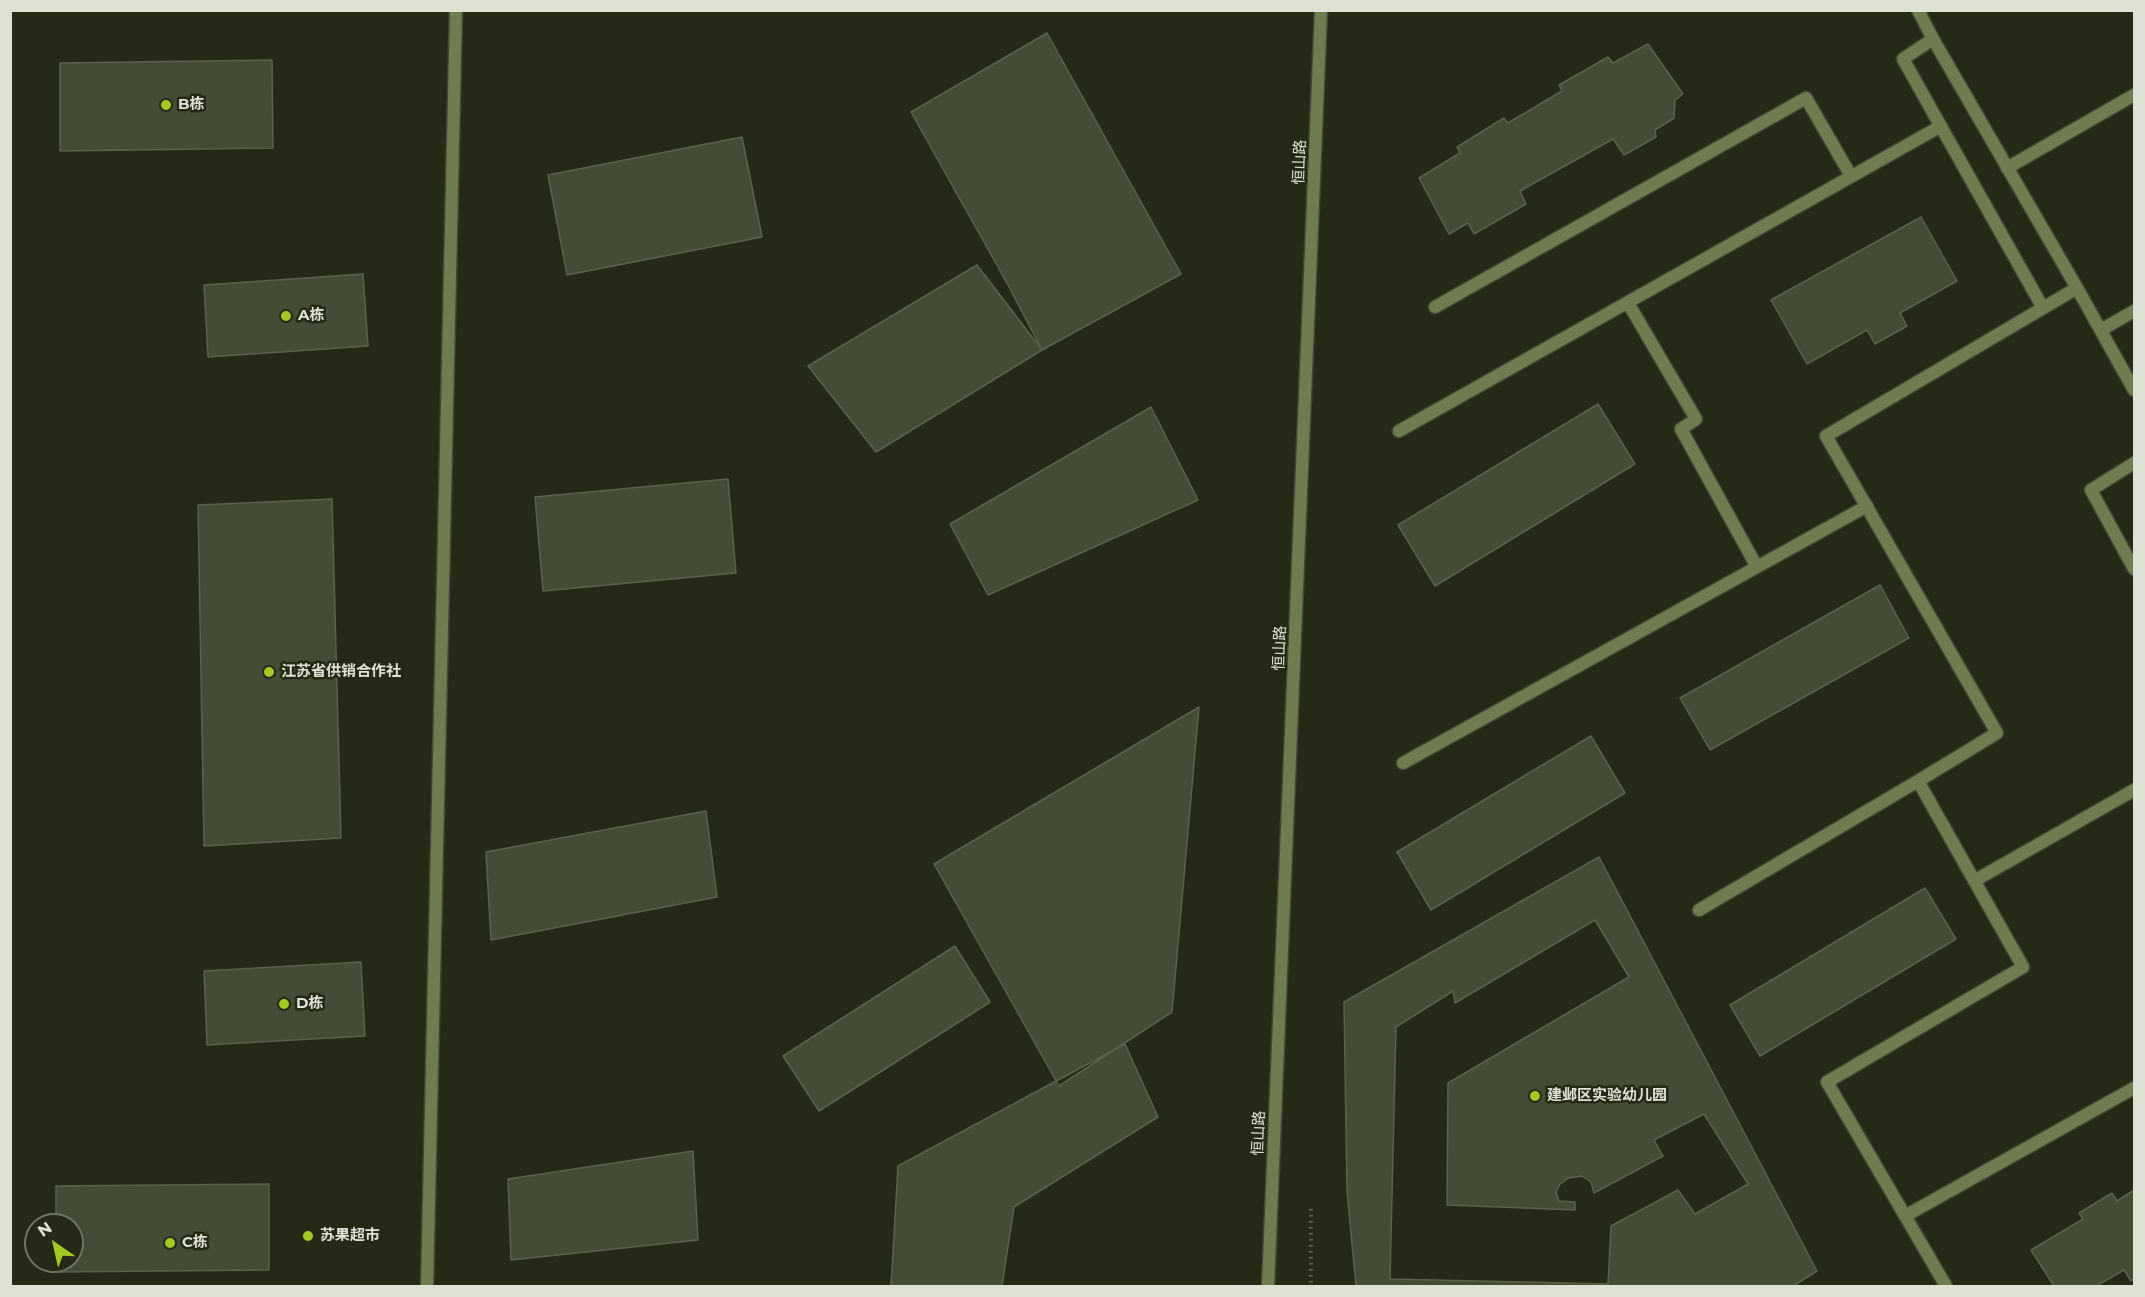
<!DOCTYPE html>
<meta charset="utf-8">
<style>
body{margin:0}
#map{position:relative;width:2145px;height:1297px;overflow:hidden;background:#242a15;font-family:Montserrat,sans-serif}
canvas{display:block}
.frame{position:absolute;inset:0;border:12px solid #dde2d4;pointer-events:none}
.north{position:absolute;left:24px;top:1213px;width:60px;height:60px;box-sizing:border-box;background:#242a15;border:2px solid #6e7461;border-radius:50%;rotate:326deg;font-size:16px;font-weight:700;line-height:24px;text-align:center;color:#dde2d4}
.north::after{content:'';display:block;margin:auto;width:21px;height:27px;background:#a4c824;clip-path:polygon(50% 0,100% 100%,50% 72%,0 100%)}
</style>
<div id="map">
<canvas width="2145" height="1297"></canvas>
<div class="frame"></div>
<div class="north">N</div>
</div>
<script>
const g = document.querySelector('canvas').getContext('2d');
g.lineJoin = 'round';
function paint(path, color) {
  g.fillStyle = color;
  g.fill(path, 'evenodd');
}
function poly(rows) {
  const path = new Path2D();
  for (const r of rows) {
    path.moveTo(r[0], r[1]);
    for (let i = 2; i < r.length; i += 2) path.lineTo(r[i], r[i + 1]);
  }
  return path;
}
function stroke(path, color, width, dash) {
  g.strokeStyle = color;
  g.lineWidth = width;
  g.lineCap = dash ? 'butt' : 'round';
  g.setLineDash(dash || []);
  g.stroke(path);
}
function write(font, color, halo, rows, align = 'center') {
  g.font = font + ' Montserrat,"Noto Sans SC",sans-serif';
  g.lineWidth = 5;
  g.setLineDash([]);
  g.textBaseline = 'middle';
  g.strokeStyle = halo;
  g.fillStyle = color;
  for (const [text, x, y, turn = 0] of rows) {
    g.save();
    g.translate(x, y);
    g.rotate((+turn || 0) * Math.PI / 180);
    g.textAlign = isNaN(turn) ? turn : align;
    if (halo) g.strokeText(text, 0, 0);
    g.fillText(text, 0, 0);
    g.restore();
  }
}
const building = poly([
 [1047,33,1181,274,1042,350,1008,285,911,112,1047,33],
 [1648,44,1683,94,1675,100,1674,118,1655,130,1656,137,1624,155,1613,139,1520,191,1526,204,1474,234,1468,223,1449,234,1419,178,1460,153,1457,147,1504,118,1508,123,1562,91,1559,85,1608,57,1613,63,1648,44],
 [272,60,273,148,60,151,60,63,272,60],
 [742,137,762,237,567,275,548,175,742,137],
 [1921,217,1957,281,1900,313,1907,326,1875,344,1867,330,1807,364,1771,300,1921,217],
 [977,265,1042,350,876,452,808,366,977,265],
 [363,274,368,346,208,357,204,285,363,274],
 [1598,404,1635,464,1435,586,1398,525,1598,404],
 [1151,407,1198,500,988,595,950,524,1151,407],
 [728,479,736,573,543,591,535,497,728,479],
 [332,499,341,838,204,846,198,505,332,499],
 [1880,585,1909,638,1710,750,1680,698,1880,585],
 [1199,707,1172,1012,1059,1086,934,864,1199,707],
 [1591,736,1625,793,1431,910,1397,852,1591,736],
 [706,811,717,897,491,940,486,852,706,811],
 [1599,857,1817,1271,1793,1286,1356,1286,1347,1191,1344,1002,1599,857],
 [1925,888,1956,939,1760,1056,1730,1005,1925,888],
 [1595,920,1629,977,1448,1083,1447,1205,1575,1210,1575,1202,1559,1201,1556,1192,1560,1184,1569,1178,1582,1176,1591,1182,1594,1193,1663,1156,1654,1140,1704,1114,1748,1184,1695,1214,1678,1190,1611,1226,1608,1284,1390,1279,1396,1027,1453,991,1455,1003,1595,920],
 [955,946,990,1002,819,1111,783,1056,955,946],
 [361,962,365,1036,207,1045,204,971,361,962],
 [1125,1044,1158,1117,1014,1207,1002,1286,891,1286,898,1166,1125,1044],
 [693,1151,698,1240,511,1260,508,1179,693,1151],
 [269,1184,269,1270,57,1272,56,1261,72,1261,72,1225,56,1225,56,1186,269,1184],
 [2134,1190,2134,1279,2131,1281,2124,1270,2096,1286,2054,1286,2031,1250,2083,1219,2079,1213,2112,1193,2117,1201,2134,1190]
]);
paint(building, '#454c35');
stroke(building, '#5b624b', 1.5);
const service = poly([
 [1918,10,1933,39],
 [2007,168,2134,95],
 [1628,303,1696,419,1681,429,1757,567],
 [1435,307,1806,98,1851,176],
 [2043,308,1903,59,1933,39,2077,288],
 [2101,330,2134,311],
 [1399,431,1941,126],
 [2134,463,2091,490,2134,569],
 [1403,763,1867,506],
 [1974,881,2134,790],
 [1699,910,1918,781],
 [1905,1216,2134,1088],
 [1946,1286,1827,1082,2023,967,1918,781,1997,733,1826,436,2077,288,2134,390]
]);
const minor = poly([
 [427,1286,456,10]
]);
const tertiary = poly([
 [1268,1286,1321,10]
]);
stroke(service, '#424734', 15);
stroke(minor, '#424734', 15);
stroke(tertiary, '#424734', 15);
stroke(poly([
 [1311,1209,1311,1286]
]), '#616754', 4, [1.5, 4.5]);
stroke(service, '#6f7c4f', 12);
stroke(minor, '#6f7c4f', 12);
stroke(tertiary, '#6f7c4f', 12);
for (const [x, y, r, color] of [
 [166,105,6,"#a4c824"],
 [286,316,6,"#a4c824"],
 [269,672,6,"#a4c824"],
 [284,1004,6,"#a4c824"],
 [1535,1096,6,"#a4c824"],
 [308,1236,6,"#a4c824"],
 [170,1243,6,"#a4c824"]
]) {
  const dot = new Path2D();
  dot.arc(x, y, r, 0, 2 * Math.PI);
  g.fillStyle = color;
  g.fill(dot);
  stroke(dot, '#242a15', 2);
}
write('bold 15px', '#dde2d4', '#242a15', [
 ["B栋",178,105],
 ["A栋",298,316],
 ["江苏省供销合作社",281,672],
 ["D栋",296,1004],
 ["建邺区实验幼儿园",1547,1096],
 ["苏果超市",320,1236],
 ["C栋",182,1243]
], 'left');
write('15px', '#dde2d4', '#242a15', [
 ["恒山路",1300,162,-88],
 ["恒山路",1280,648,-88],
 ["恒山路",1259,1133,-88]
]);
</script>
